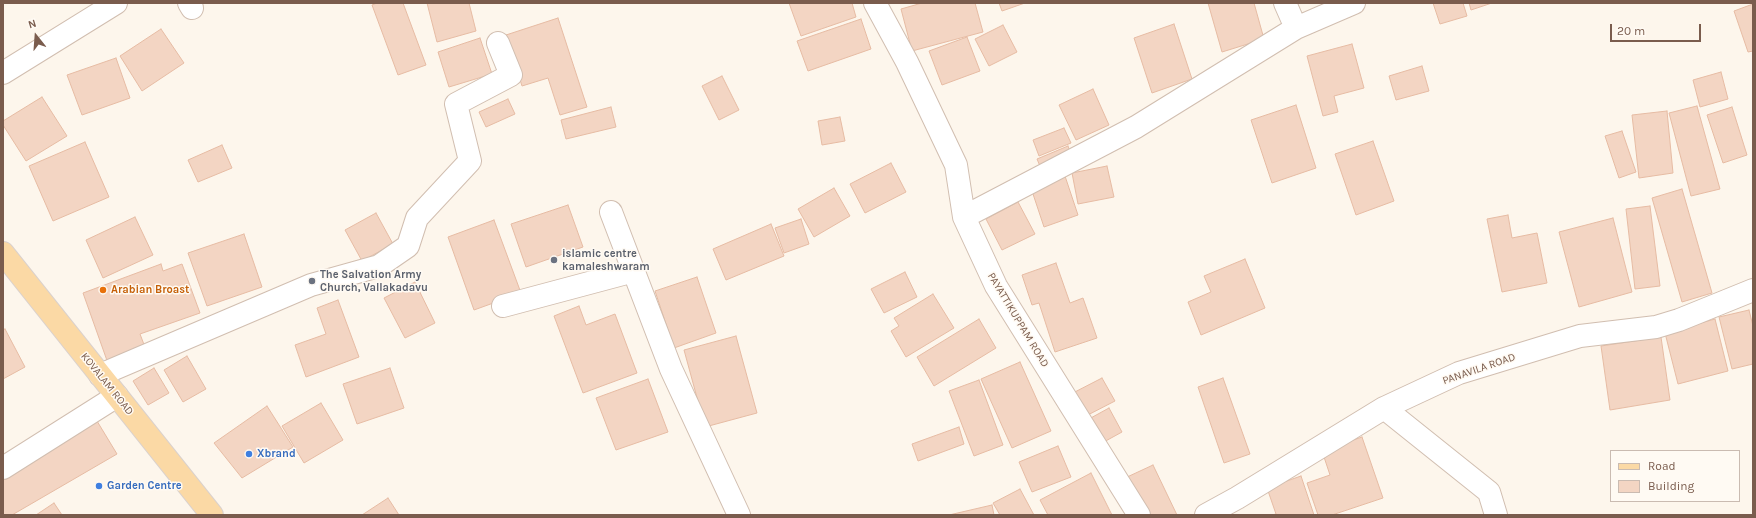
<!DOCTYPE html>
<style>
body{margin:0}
#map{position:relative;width:1756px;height:518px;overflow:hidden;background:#fdf6ec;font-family:Karla,sans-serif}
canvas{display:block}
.frame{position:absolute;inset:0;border:4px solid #7a5c4d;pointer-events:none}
.legend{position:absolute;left:1610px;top:450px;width:130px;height:52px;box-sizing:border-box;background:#fffaf3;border:1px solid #cabbb1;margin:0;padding:5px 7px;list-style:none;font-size:12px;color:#7a5c4d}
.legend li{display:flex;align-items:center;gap:8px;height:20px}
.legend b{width:20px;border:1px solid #cabbb1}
.north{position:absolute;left:16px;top:16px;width:40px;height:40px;-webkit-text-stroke:3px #fffaf3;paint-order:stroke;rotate:343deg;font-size:11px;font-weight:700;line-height:16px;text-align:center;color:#7a5c4d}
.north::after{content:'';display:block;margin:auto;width:14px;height:18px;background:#7a5c4d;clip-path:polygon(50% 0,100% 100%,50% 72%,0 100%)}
.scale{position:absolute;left:1610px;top:24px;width:91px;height:18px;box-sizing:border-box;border:2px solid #7a5c4d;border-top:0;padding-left:5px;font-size:12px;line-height:14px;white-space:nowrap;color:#7a5c4d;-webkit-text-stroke:3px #fffaf3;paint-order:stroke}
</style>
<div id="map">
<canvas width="1756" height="518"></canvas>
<div class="frame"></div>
<ul class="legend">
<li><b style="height:5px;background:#fbd9a5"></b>Road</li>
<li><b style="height:11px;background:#f3d5c3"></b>Building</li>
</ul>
<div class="north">N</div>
<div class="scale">20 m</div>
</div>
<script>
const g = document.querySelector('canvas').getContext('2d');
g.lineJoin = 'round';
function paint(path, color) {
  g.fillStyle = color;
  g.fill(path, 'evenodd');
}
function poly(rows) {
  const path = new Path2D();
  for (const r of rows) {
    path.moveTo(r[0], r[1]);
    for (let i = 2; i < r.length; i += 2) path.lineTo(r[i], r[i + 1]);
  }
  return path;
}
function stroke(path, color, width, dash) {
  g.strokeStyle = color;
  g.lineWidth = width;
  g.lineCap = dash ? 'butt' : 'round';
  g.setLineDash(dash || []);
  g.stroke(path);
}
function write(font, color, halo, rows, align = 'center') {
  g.font = font + ' Karla,sans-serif';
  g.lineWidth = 3;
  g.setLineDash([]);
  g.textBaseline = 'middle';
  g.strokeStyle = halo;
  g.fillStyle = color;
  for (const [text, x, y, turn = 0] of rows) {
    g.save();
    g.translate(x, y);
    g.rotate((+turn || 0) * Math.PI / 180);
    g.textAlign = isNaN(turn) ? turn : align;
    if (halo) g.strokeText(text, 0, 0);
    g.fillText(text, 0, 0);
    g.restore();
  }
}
const building = poly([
 [377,3,403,3,426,65,398,75,372,5,377,3],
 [427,3,469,3,476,31,437,42,427,3],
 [789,3,852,3,856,17,801,36,789,3],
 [922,3,975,3,983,32,912,51,901,9,922,3],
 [999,3,1025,3,1002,11,999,3],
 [1208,3,1254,3,1264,39,1222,52,1208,3],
 [1433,3,1463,3,1467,16,1440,24,1433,3],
 [1469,3,1492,3,1471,10,1469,3],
 [1753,4,1753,51,1748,52,1734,11,1753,4],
 [558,18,587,107,560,115,548,78,522,86,506,35,558,18],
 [861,19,871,49,808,71,797,41,861,19],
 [1174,24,1192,79,1152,93,1134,38,1174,24],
 [1003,25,1017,52,989,66,975,39,1003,25],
 [161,29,184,63,142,91,120,56,161,29],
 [967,37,980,71,942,85,929,51,967,37],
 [480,38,492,74,449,87,438,52,480,38],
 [1352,44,1364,88,1334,96,1338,112,1323,116,1307,56,1352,44],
 [116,58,130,98,82,115,67,75,116,58],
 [1422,66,1429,91,1396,100,1389,76,1422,66],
 [1721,72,1728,99,1700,107,1693,80,1721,72],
 [722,76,739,110,719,120,702,86,722,76],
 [1093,89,1109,125,1076,140,1059,105,1093,89],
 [42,97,67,136,26,161,3,125,3,121,42,97],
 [508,99,515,114,486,127,479,112,508,99],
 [1296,105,1316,168,1272,183,1251,120,1296,105],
 [1697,106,1720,189,1691,196,1669,113,1697,106],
 [611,107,616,127,566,139,561,120,611,107],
 [1732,107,1747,155,1723,163,1707,115,1732,107],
 [1667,111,1673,173,1639,178,1632,115,1667,111],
 [840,117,845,141,822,145,818,121,840,117],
 [1064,128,1071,143,1039,156,1033,140,1064,128],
 [1622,131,1636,172,1619,178,1605,136,1622,131],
 [1373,141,1394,201,1356,215,1335,154,1373,141],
 [85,142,109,197,53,221,29,166,85,142],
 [222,145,232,168,198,182,188,160,222,145],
 [1068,146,1073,159,1042,171,1037,159,1068,146],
 [891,163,906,192,865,213,850,184,891,163],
 [1107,166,1114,197,1078,204,1072,173,1107,166],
 [1065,176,1078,215,1044,227,1031,188,1065,176],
 [834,188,850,216,814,237,798,209,834,188],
 [1682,189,1712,293,1682,302,1652,198,1682,189],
 [1018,202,1035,234,1002,250,986,219,1018,202],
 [568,205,583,247,526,267,511,224,568,205],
 [1650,206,1660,286,1635,289,1626,209,1650,206],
 [376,213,393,244,362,261,345,230,376,213],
 [1508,215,1512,238,1537,233,1547,283,1502,292,1487,219,1508,215],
 [135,217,153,255,103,278,86,240,135,217],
 [1613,218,1632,292,1579,307,1559,232,1613,218],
 [801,219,809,244,784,253,775,228,801,219],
 [494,220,521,293,474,310,448,237,494,220],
 [771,224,784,256,726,280,713,249,771,224],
 [244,234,262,287,207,306,188,253,244,234],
 [1245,259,1265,308,1201,335,1188,302,1211,292,1204,276,1245,259],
 [1056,263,1070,303,1083,298,1097,338,1055,352,1039,303,1032,305,1022,275,1056,263],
 [161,264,163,271,182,264,200,313,140,334,148,355,110,369,83,293,161,264],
 [905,272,917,297,884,313,871,289,905,272],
 [697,277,716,333,674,348,655,291,697,277],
 [415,282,435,323,405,338,384,298,415,282],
 [933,294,954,328,906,357,891,331,899,326,894,318,933,294],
 [338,300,359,357,306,377,295,345,326,334,317,308,338,300],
 [579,306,586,325,615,314,637,373,583,393,554,316,579,306],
 [1749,310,1753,326,1753,364,1732,369,1719,317,1749,310],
 [979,319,996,348,934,386,917,357,979,319],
 [1715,319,1728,371,1678,384,1665,333,1715,319],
 [5,329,25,367,3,379,3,330,5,329],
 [736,336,757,413,705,427,684,350,736,336],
 [1661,337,1670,400,1610,410,1601,346,1661,337],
 [187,356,206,389,183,402,164,370,187,356],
 [1020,362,1051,431,1012,448,981,379,1020,362],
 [154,368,169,393,148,405,133,381,154,368],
 [390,368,404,408,357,424,343,384,390,368],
 [1102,378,1115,401,1082,418,1069,395,1102,378],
 [1223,378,1250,454,1224,463,1198,387,1223,378],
 [648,379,668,432,616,450,596,398,648,379],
 [979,380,1003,445,974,456,949,391,979,380],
 [321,403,343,440,304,463,282,426,321,403],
 [267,406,293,447,242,478,214,443,267,406],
 [1109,408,1122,432,1102,443,1089,419,1109,408],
 [97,421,117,454,12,515,3,515,3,475,97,421],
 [959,427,964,444,918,461,912,444,959,427],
 [1362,437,1383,498,1332,515,1318,515,1307,483,1330,475,1322,451,1362,437],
 [1058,446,1071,477,1032,492,1019,462,1058,446],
 [1153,465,1177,515,1143,515,1125,478,1153,465],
 [1091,473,1112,515,1048,515,1040,500,1091,473],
 [1301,476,1314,515,1272,515,1276,514,1267,488,1301,476],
 [1020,489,1034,515,1000,515,993,503,1020,489],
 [388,498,399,515,362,515,388,498],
 [54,503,62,515,36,515,54,503],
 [992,505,994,515,949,515,992,505]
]);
paint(building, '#f3d5c3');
stroke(building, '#e6bba3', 1);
const street = poly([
 [189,3,192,8],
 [875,3,907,62,956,165,964,217,996,286,1139,515],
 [1285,3,1296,28],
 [3,73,116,3],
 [611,212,671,369,739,515],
 [964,217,1136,127,1296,28,1354,3],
 [503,306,634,271],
 [100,375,311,285,379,266,408,246,417,218,470,161,456,104,511,75,498,43],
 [1384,408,1489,492,1496,515],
 [3,468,117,396],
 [1206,515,1237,498,1384,408,1459,373,1580,336,1656,327,1679,320,1753,290]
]);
const primary = poly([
 [3,253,212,515]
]);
stroke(street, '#d1beb0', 24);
stroke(primary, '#dad1cd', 24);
stroke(street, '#fff', 22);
stroke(primary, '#fbd9a5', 22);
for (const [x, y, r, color] of [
 [554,260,4,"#6b7280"],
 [312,281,4,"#6b7280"],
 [103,290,4,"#e8710a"],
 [249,454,4,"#3f7fe0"],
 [99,486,4,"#3f7fe0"]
]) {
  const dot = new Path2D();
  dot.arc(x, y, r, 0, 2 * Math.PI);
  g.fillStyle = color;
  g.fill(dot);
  stroke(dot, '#fffaf3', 1.5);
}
write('bold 11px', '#5b616d', '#fffaf3', [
 ["islamic centre",562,254],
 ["kamaleshwaram",562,267],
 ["The Salvation Army",320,275],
 ["Church, Vallakadavu",320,288]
], 'left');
write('bold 11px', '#c56008', '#fffaf3', [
 ["Arabian Broast",111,290]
], 'left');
write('11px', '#7a5c4d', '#fffaf3', [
 ["PAYATTIKUPPAM ROAD",1018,320,59],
 ["PANAVILA ROAD",1479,369,-19],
 ["KOVALAM ROAD",107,384,51]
]);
write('bold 11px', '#366cbe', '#fffaf3', [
 ["Xbrand",257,454],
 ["Garden Centre",107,486]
], 'left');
</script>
